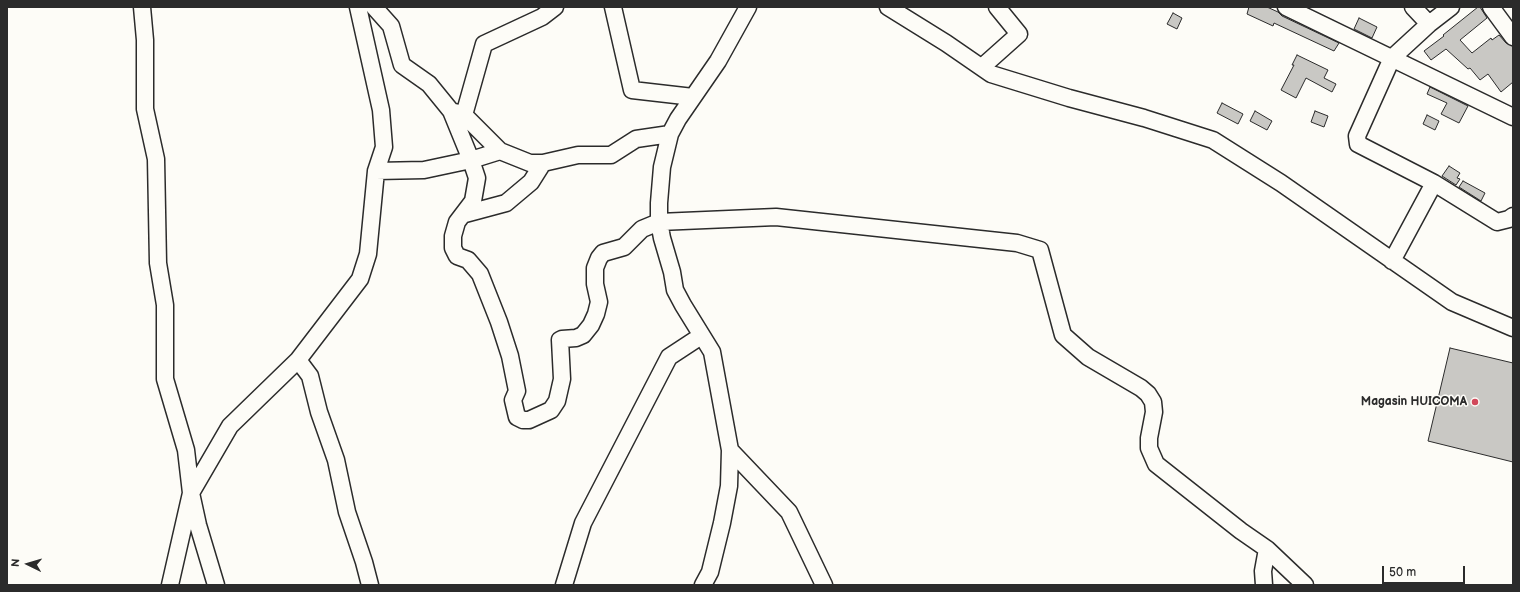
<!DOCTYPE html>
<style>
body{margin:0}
#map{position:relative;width:1520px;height:592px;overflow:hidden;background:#fdfcf7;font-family:"Balsamiq Sans",sans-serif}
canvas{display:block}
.frame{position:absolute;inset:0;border:8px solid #2b2b2b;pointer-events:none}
.north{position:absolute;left:8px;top:544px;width:40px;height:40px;-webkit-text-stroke:3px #fdfcf7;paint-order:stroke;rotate:275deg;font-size:11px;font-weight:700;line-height:16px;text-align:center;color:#2b2b2b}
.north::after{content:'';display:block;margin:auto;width:14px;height:18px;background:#2b2b2b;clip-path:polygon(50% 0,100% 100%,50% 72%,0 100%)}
.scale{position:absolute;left:1382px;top:566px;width:83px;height:18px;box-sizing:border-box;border:2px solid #2b2b2b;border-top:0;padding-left:5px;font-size:12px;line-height:14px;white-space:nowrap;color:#2b2b2b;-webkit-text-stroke:3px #fdfcf7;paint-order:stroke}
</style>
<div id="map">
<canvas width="1520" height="592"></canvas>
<div class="frame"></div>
<div class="north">N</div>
<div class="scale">50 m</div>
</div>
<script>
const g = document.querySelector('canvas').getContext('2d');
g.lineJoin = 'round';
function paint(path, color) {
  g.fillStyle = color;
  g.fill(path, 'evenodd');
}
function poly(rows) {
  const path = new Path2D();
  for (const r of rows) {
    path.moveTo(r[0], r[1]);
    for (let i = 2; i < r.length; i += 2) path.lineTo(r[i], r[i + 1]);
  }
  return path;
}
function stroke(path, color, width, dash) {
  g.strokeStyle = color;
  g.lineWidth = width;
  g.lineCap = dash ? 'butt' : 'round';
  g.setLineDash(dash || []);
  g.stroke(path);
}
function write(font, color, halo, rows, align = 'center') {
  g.font = font + ' "Balsamiq Sans",sans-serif';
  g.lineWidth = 3;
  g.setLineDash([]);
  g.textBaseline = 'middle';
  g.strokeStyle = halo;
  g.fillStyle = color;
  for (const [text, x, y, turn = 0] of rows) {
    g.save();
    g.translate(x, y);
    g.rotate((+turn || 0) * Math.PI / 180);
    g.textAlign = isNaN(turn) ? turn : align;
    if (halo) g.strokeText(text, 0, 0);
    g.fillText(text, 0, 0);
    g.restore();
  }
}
const building = poly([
 [1249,7,1267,7,1278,12,1282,16,1339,43,1334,51,1274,23,1273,26,1247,14,1249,7],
 [1478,7,1480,7,1487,18,1460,40,1472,53,1491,38,1492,40,1499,35,1506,43,1513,46,1513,82,1501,92,1488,74,1480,80,1470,68,1468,69,1446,49,1431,60,1424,51,1444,36,1443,35,1478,7],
 [1173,13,1182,18,1177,29,1167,24,1173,13],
 [1359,18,1377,27,1372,38,1354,29,1359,18],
 [1297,55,1328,70,1324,78,1336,84,1332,92,1306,78,1296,98,1281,90,1294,65,1292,65,1297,55],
 [1430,87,1468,106,1459,123,1441,114,1447,103,1427,94,1430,87],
 [1222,103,1243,114,1238,124,1217,113,1222,103],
 [1255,111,1272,121,1267,130,1250,121,1255,111],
 [1315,111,1328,116,1324,127,1311,122,1315,111],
 [1427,115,1439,121,1435,130,1423,124,1427,115],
 [1449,166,1460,173,1457,178,1460,179,1456,185,1442,176,1449,166],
 [1463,181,1485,193,1481,201,1459,187,1463,181],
 [1450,348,1513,363,1513,462,1428,441,1450,348]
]);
paint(building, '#c9c8c4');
stroke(building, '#2b2b2b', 1);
const minor = poly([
 [142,7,145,40,145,109,156,159,158,263,165,305,165,379,186,450,191,493,198,525,216,585],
 [374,7,391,26,402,65,429,84,451,111,471,160,477,178,473,201,457,222,453,236,453,248,457,256,468,260,480,274,499,322,510,356,517,391,513,400,517,417,523,420,529,420,551,410,557,401,562,379,560,340,562,339,576,338,583,335,591,325,596,314,599,302,595,284,595,268,599,258,603,253,624,247,642,229,659,222,776,217,1017,243,1040,250,1063,335,1088,357,1141,388,1148,394,1153,402,1154,412,1149,438,1149,448,1156,464,1241,531,1267,549,1305,585],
 [613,7,632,90,693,97],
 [888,7,946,43,991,74,1069,98,1144,118,1213,140,1281,183,1452,302,1513,328],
 [1286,7,1513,117],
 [1413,7,1429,24],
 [1451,7,1429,24,1392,58,1357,136,1358,144,1434,183,1497,222,1509,219,1513,216],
 [1491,7,1513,37],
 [982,67,1019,34,997,7],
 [455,112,464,115,500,151],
 [464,115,484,44,542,17,555,7],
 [376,171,424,170,471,160,500,151,530,163,543,163,578,155,611,155,636,139,670,134],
 [465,214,506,203,531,182,543,163],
 [1392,261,1434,183],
 [298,360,310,376,319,412,336,460,347,512,364,562,370,585],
 [730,450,789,512,824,585],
 [170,585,191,493,230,426,298,360,360,279,368,254,376,171,384,147,381,110,358,7],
 [564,585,583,523,669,357,701,336],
 [703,585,710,572,722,523,729,486,730,450,712,352,683,305,675,290,672,272,662,238,659,222,659,203,662,167,670,134,678,119,718,61,748,7],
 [1264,585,1263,571,1267,549]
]);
stroke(minor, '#2b2b2b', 19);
stroke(minor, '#fdfcf7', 16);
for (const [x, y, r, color] of [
 [1475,402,4,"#d1495b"]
]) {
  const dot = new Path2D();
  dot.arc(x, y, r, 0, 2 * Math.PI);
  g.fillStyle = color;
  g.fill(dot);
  stroke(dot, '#fdfcf7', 1.5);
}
write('bold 12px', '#2b2b2b', '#fdfcf7', [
 ["Magasin HUICOMA",1467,402]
], 'right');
</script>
